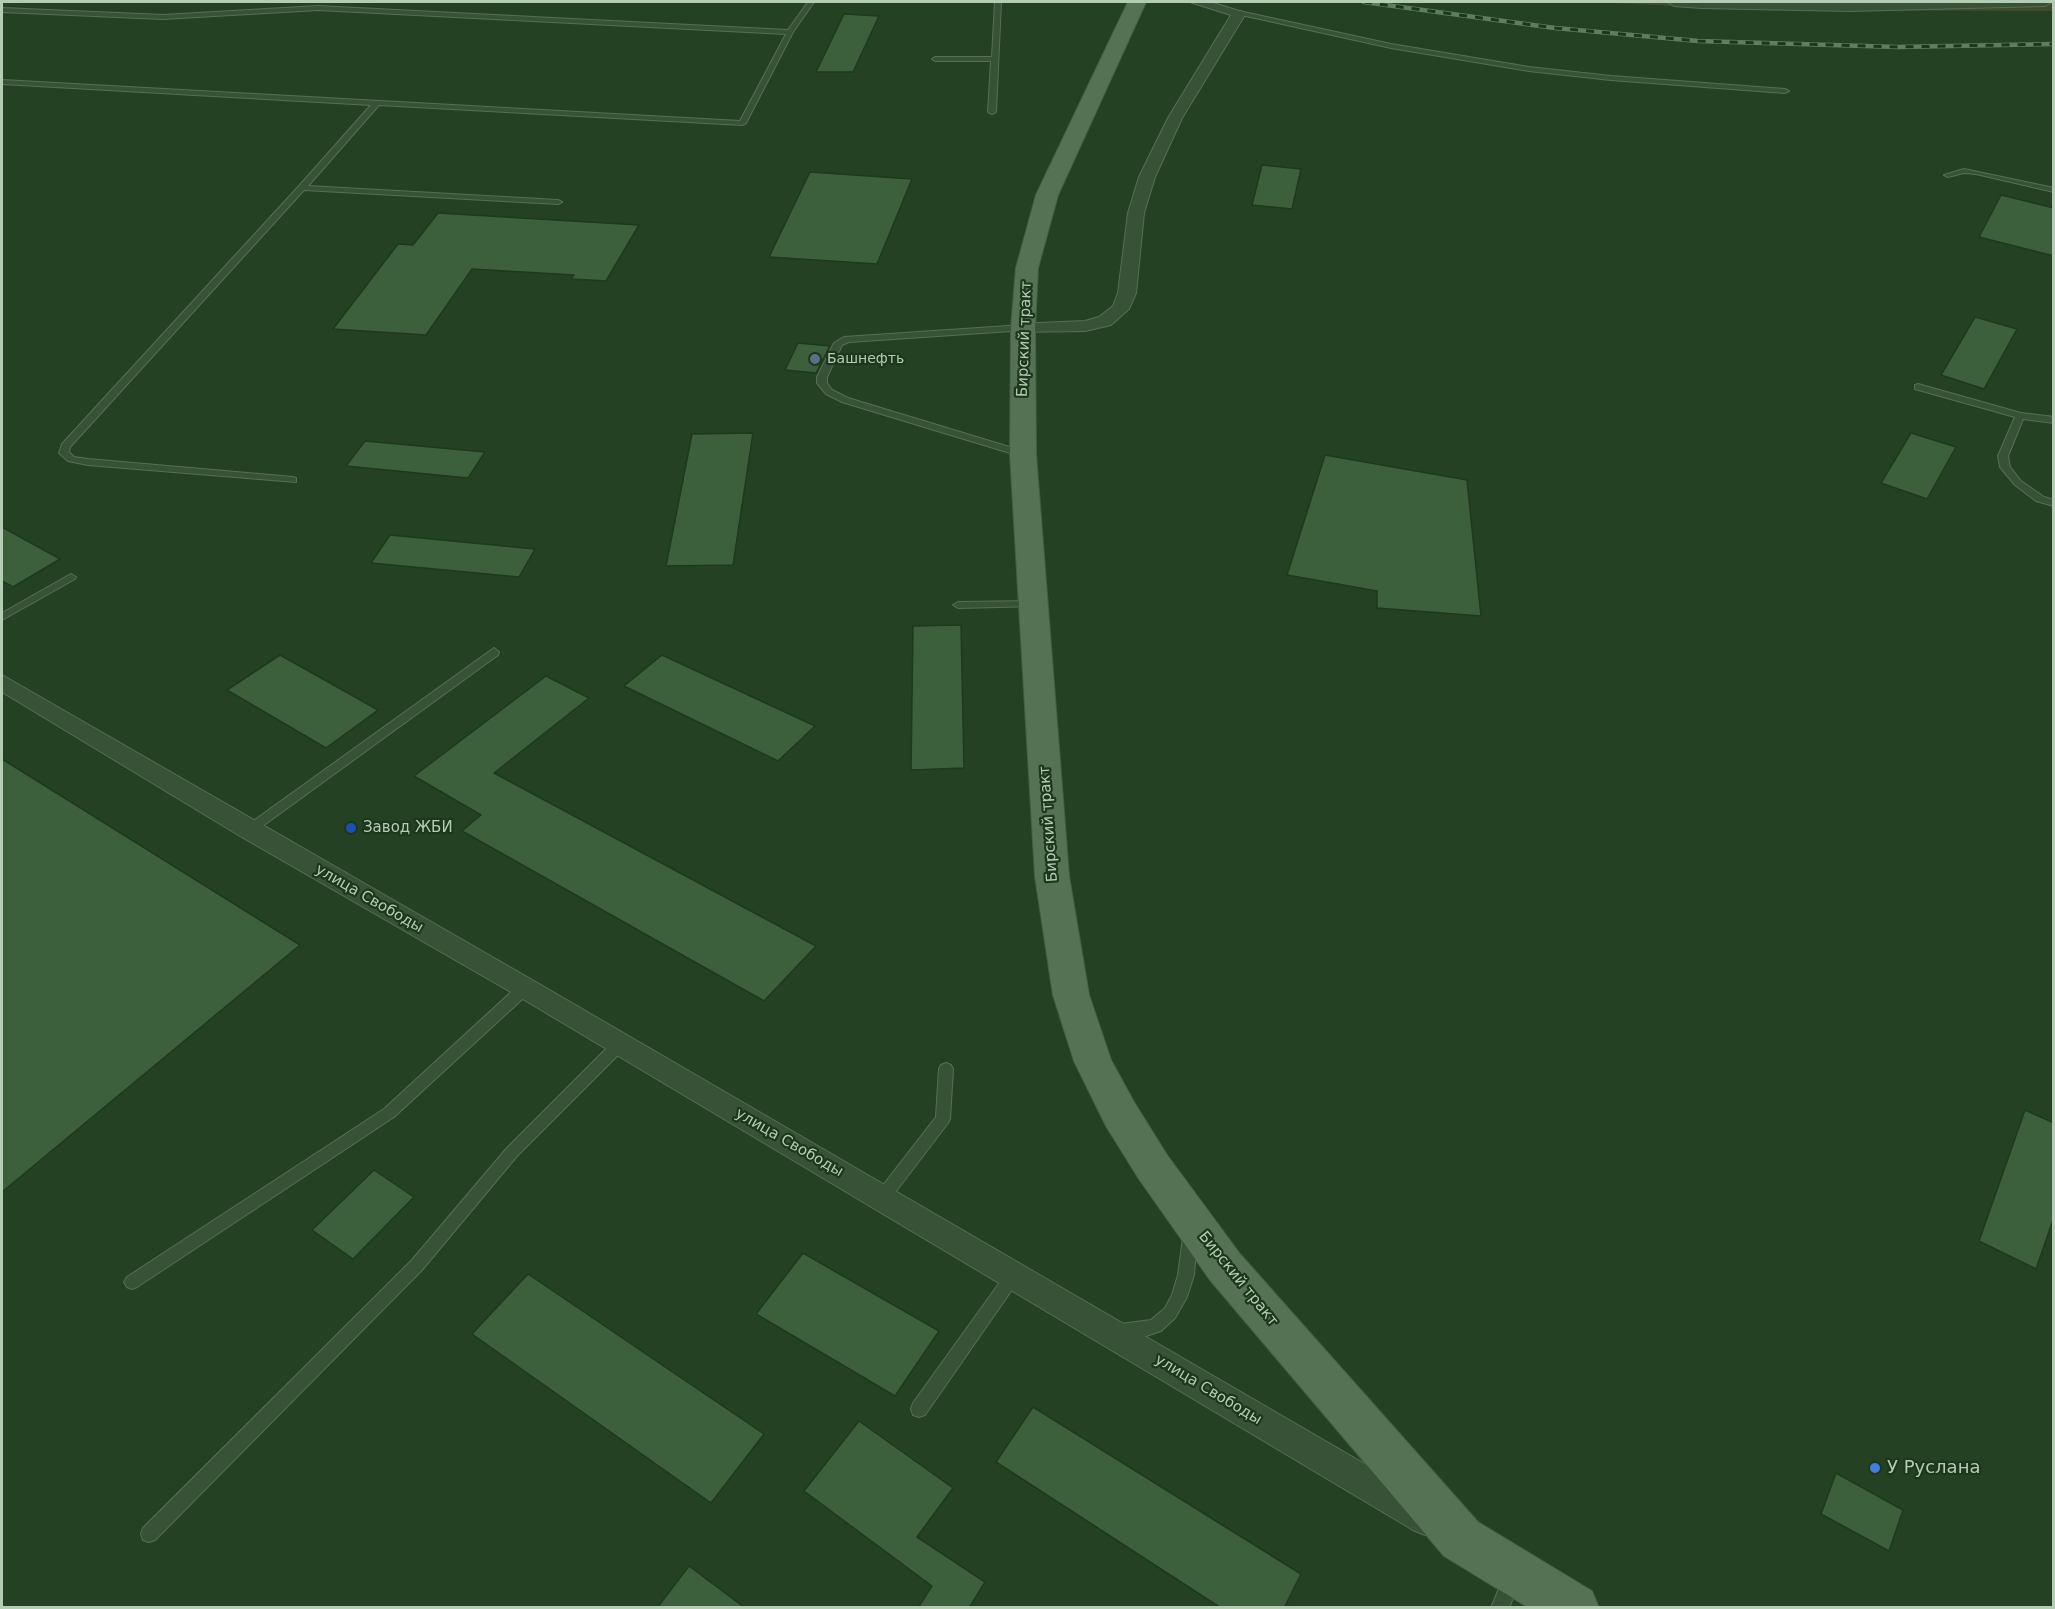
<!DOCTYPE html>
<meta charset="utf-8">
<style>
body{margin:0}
#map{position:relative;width:2055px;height:1609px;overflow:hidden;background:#244223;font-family:"DejaVu Sans",sans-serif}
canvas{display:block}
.frame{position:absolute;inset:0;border:3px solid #b4ccb4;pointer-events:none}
</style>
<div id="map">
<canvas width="2055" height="1609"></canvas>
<div class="frame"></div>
</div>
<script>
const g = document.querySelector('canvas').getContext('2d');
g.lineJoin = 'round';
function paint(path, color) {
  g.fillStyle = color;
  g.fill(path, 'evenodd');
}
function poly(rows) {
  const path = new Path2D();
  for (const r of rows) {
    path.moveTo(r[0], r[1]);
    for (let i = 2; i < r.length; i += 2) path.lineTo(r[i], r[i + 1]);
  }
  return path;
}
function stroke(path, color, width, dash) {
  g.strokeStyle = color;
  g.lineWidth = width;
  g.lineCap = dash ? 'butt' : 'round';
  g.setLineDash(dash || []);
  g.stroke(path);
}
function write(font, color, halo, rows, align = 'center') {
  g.font = font + ' "DejaVu Sans",sans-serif';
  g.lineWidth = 4.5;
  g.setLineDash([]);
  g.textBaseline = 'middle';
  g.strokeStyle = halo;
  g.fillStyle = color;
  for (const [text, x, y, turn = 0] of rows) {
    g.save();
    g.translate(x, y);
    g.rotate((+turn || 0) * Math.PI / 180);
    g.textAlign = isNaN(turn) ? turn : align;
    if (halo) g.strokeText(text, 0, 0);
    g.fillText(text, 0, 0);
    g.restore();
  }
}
paint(poly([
 [1602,2,2053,2,2054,11,1737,10]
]), '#414c2d');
const building = poly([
 [844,14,879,16,853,72,816,72,844,14],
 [1262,165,1301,169,1292,209,1252,205,1262,165],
 [810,172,912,179,877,264,769,257,810,172],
 [2001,195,2054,208,2054,256,1979,237,2001,195],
 [438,213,639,225,606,281,571,279,574,275,472,269,426,335,333,329,398,244,413,245,438,213],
 [1975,317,2017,329,1984,389,1941,375,1975,317],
 [798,343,830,346,816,373,785,370,798,343],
 [753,433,733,565,666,566,692,434,753,433],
 [1911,433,1956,447,1927,499,1881,483,1911,433],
 [365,441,485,452,468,478,346,466,365,441],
 [1325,455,1467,480,1481,616,1377,608,1377,591,1287,575,1325,455],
 [2,527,60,559,13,587,2,581,2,527],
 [390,535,535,549,519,577,371,563,390,535],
 [961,625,964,768,911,770,913,626,961,625],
 [280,655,378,710,326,748,227,690,280,655],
 [662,655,815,726,778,761,624,686,662,655],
 [546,676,589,698,494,773,816,946,764,1001,462,831,481,815,414,776,546,676],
 [2,759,300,945,2,1192,2,759],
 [2025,1110,2054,1123,2054,1217,2036,1269,1979,1241,2025,1110],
 [374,1170,414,1197,353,1259,312,1230,374,1170],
 [803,1253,939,1331,895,1396,756,1314,803,1253],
 [528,1274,764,1434,711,1503,472,1334,528,1274],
 [1033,1407,1301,1574,1284,1608,1221,1608,996,1462,1033,1407],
 [859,1421,953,1488,917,1537,985,1582,969,1608,918,1608,932,1586,804,1491,859,1421],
 [1836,1473,1903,1510,1889,1551,1821,1514,1836,1473],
 [689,1566,745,1608,657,1608,689,1566]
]);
paint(building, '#3c603c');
stroke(building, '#1f391e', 1.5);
const lane = poly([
 [808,2,814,2,793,32,746,123,742,125,379,105,308,186,558,200,562,202,558,204,304,190,70,447,69,452,74,457,88,459,293,477,296,478,296,482,88,465,68,461,59,453,62,444,299,186,371,105,2,84,2,80,740,121,786,34,318,10,163,19,2,12,2,8,163,15,318,6,788,30,808,2],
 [995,2,1001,2,996,112,992,114,988,112,991,61,935,61,932,59,935,57,992,57,995,2],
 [1239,11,1391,44,1529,67,1611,76,1785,89,1789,91,1785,93,1611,80,1529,71,1391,48,1237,14,1237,12,1239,11],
 [1964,169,2054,188,2054,192,1976,174,1964,173,1948,177,1944,175,1964,169],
 [1023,325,1026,326,1026,330,849,342,842,345,827,377,827,383,832,390,848,398,1026,452,1026,456,1020,456,842,402,826,394,817,383,817,377,834,343,844,337,1023,325],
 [1918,384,2021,413,2054,417,2054,423,2023,419,2008,456,2010,467,2021,481,2044,497,2054,500,2054,506,2036,501,2015,485,2000,467,1998,456,2015,417,1915,389,1915,385,1918,384],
 [71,574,76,577,75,579,2,620,2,613,71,574],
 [1034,601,1039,604,1038,606,958,608,953,605,958,602,1034,601],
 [494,648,499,652,498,655,253,833,245,833,243,830,245,827,494,648],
 [525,983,530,984,532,988,530,992,394,1117,137,1287,132,1289,127,1287,124,1282,127,1277,384,1109,520,984,525,983],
 [620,1038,625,1040,627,1044,625,1048,517,1156,422,1270,155,1540,149,1542,143,1540,141,1534,143,1528,412,1260,507,1148,615,1040,620,1038],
 [946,1063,951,1065,953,1069,950,1119,948,1123,887,1203,882,1204,877,1203,875,1198,877,1193,936,1117,939,1069,941,1065,946,1063],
 [1190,1231,1195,1233,1197,1238,1194,1275,1187,1297,1175,1318,1161,1331,1143,1337,1119,1337,1113,1335,1111,1330,1113,1325,1151,1320,1165,1308,1172,1295,1178,1275,1183,1238,1185,1233,1190,1231],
 [1013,1269,1018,1271,1021,1276,1018,1281,925,1415,919,1417,913,1415,911,1409,913,1403,1008,1271,1013,1269],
 [1512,1569,1518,1572,1521,1578,1509,1608,1491,1608,1506,1572,1512,1569]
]);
const street = poly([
 [1190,2,1210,2,1246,13,1182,118,1155,177,1144,213,1136,293,1129,309,1111,325,1085,331,1017,332,1014,328,1017,324,1085,321,1099,317,1113,306,1118,293,1128,213,1139,177,1168,118,1231,15,1190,2],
 [1667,2,1850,3,2052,2,2045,6,1850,11,1702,8,1674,6,1667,2],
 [2,675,534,981,1437,1506,1442,1518,1437,1530,1425,1535,1413,1530,516,995,240,836,2,692,2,675]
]);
const primary = poly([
 [1128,2,1146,2,1058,195,1038,268,1035,328,1036,454,1069,876,1089,995,1111,1060,1134,1102,1167,1155,1240,1254,1478,1522,1592,1591,1599,1608,1529,1608,1444,1556,1210,1280,1139,1179,1106,1126,1074,1061,1053,995,1035,876,1010,454,1011,328,1016,268,1036,195,1128,2]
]);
stroke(lane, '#566f55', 2);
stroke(street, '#566f55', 2);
stroke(primary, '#445e44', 2);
paint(lane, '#385237');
paint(street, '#385237');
paint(primary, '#567255');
const rail = poly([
 [1364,2,1555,28,1698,41,1898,47,2054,44]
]);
stroke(rail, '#5f7e5e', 4.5);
stroke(rail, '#1d371c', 3, [8]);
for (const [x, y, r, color] of [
 [815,359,6,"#5c6f8a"],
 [351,828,6,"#1a4fb4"],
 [1875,1468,6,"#3f7fe0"]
]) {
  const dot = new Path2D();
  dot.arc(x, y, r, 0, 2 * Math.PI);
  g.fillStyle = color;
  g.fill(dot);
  stroke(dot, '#1d371c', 2);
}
write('14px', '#b4ccb4', '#1d371c', [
 ["Башнефть",827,359]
], 'left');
write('15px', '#b4ccb4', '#1d371c', [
 ["Бирский тракт",1025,339,-88],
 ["Бирский тракт",1049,824,-94],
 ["улица Свободы",369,899,30],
 ["улица Свободы",789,1143,30],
 ["Бирский тракт",1238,1279,51],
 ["улица Свободы",1208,1390,31]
]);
write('15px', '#b4ccb4', '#1d371c', [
 ["Завод ЖБИ",363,828]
], 'left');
write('18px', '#b4ccb4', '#1d371c', [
 ["У Руслана",1887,1468]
], 'left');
</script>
